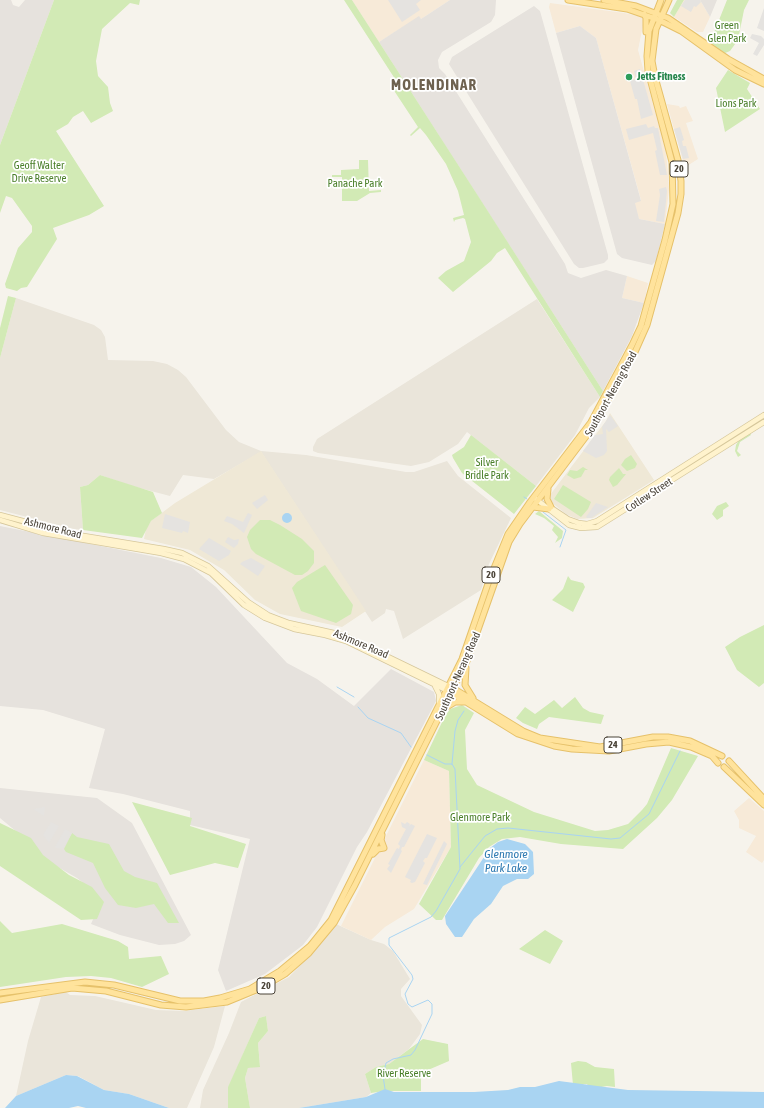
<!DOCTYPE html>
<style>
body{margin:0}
canvas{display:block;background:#f6f3ec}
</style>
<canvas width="764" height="1108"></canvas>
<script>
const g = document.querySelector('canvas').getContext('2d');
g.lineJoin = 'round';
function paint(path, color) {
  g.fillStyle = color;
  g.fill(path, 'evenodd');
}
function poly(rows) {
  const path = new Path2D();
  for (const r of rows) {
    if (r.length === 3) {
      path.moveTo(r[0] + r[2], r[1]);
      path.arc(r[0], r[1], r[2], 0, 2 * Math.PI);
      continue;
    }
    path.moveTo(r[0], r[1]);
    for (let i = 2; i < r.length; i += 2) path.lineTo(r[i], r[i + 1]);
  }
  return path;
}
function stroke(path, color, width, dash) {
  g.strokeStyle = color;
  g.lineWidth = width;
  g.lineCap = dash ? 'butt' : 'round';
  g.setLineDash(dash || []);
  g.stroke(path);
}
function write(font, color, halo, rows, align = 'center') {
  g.font = font + ' "Asap Condensed",sans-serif';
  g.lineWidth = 3.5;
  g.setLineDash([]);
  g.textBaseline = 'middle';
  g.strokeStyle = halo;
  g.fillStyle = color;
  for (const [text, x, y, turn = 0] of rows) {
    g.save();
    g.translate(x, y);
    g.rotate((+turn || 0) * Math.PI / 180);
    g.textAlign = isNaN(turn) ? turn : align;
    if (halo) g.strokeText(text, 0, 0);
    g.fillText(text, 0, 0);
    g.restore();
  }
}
paint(poly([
 [16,298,94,325,101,330,105,337,108,360,153,361,167,364,178,370,186,377,226,430,239,442,261,451,306,455,406,472,414,472,447,461,458,476,511,518,489,564,481,590,403,639,394,611,386,609,385,613,372,622,261,452,214,479,183,475,170,496,132,486,100,475,88,485,80,487,83,530,74,529,0,510,0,358],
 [537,299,600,397,589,408,575,435,536,486,467,432,458,444,429,462,411,466,318,453,313,451,313,447,317,439],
 [336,924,371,940,384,944,393,951,410,979,401,989,401,996,422,1025,420,1034,409,1049,389,1064,376,1067,365,1074,371,1093,366,1097,299,1108,250,1108,245,1078,248,1068,260,1066,258,1043,268,1031,266,1016,259,1018,228,1088,228,1108,200,1108,203,1090,229,1033,241,1002,289,977,317,948],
 [66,992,70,995,95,996,156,1010,184,1011,225,1006,214,1047,187,1108,169,1108,129,1094,104,1090,78,1076,66,1075,16,1096,28,1041,41,997]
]), '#eae5da');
paint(poly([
 [352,0,450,0,421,19,419,17,379,42],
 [684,0,700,0,710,17,703,32,697,32,674,17],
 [550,3,624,13,642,17,644,20,638,50,666,151,669,189,665,224,639,219,634,203,641,200,596,38,580,26,556,33,549,7],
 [667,104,679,106,680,108,686,106,693,121,686,123,698,159,687,166,683,161],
 [627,276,648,283,644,303,622,298],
 [424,760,449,771,451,847,414,909,385,927,371,940,341,926],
 [749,798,764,811,764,860,762,863,746,852,756,836,739,828,739,820,734,811]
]), '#f7ead8');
paint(poly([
 [0,0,11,0,13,5,19,7,25,0,54,0,0,145],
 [450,0,496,0,495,15,491,22,442,52,438,60,439,68,445,74,565,264,568,273,581,278,606,270,627,276,622,298,644,303,632,336,603,391,379,42,419,16,421,19],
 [700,0,717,0,710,17,703,5],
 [534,6,540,11,608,255,608,259,604,263,583,268,579,268,574,264,449,64,452,57],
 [580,26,596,38,641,201,635,203,639,219,665,224,656,261,652,265,622,258,617,254,556,33],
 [0,526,161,558,191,567,216,587,287,663,317,679,354,706,391,669,434,692,436,701,367,832,357,847,317,927,303,945,265,974,226,991,218,970,250,839,190,825,190,811,123,794,89,788,105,729,43,710,0,706],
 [0,788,97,798,132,823,191,935,184,941,175,944,159,945,120,935,91,924,101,901,92,890,77,878,44,859,29,842,0,818]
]), '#e6e2dd');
paint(poly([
 [610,413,654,480,593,518,577,519,566,514,551,502,550,495,606,421],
 [261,451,366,611,342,627,280,614,255,600,224,570,190,550,144,539,146,529,151,521,175,503]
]), '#efe8d6');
paint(poly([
 [54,0,140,0,139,5,130,3,102,29,96,61,98,76,108,87,110,103,113,111,91,123,83,111,73,117,68,124,56,131,104,206,89,215,53,228,57,239,27,287,21,288,17,291,6,288,5,284,18,248,32,232,32,226,12,198,6,196,0,213,0,145],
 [344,0,352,0,482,202,603,391,600,397,505,248,497,253,491,261,453,292,438,278,446,271,464,261,471,242,465,219,463,218,455,220,454,222,453,218,464,215,458,191,446,164,426,135,420,128,411,136,410,135,418,127,391,86,397,82],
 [677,0,684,0,674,17,670,13],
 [727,0,749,0,744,10,738,40,730,51,725,53,712,44,713,42,711,40],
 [728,70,750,83,747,89,760,109,725,132,716,88],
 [359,160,368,160,369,191,381,190,381,192,370,193,357,201,342,201,342,177,332,177,332,175,341,175,341,170,359,169],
 [8,296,16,298,0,358,0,328],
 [750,433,751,435,740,442,737,451,741,455,738,457,735,451,736,445,739,440],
 [471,435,536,486,514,514,462,473,453,458,452,455,464,447],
 [631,455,637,464,635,468,627,471,621,465,625,459],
 [583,467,588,470,585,470,581,477,574,479,567,475,570,470,577,471],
 [619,468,623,474,626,474,617,485,613,487,609,480,610,477],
 [100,475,153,492,162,513,151,521,142,538,83,530,80,487,88,485],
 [563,485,591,502,588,509,581,517,554,499],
 [726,502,729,506,723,510,723,516,717,520,712,514,717,506],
 [539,511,563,531,562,538,555,543,558,537,552,530,554,526,544,518,535,514],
 [260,520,270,520,280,525,302,539,314,551,314,563,308,571,302,575,295,575,256,554,251,549,247,537,250,530],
 [325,565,353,605,351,614,336,623,301,611,292,588,297,582],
 [568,576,571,580,583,583,585,587,573,612,552,600,563,589],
 [764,625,764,683,759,687,737,670,725,647,740,637],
 [575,697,583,708,590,712,604,715,601,724,549,717,539,724,537,729,523,723,516,718,525,707,535,714,554,700,562,708],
 [462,705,474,713,465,730,467,769,477,785,534,812,595,831,608,830,628,824,642,810,647,804,671,748,698,756,672,800,657,818,623,849,561,844,520,837,502,839,489,847,479,858,442,920,436,920,419,904,451,847,449,771,424,760,444,718,450,709],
 [132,802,192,818,190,826,246,844,238,868,215,863,170,875],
 [0,823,31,838,43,855,69,875,92,887,104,902,97,919,81,920,0,866],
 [72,833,77,837,109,844,124,871,135,877,157,883,179,923,168,923,154,904,136,908,118,905,105,888,93,863,66,852,64,849],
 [0,921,12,933,62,924,118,941,128,947,129,959,161,956,169,974,142,987,111,978,91,976,66,977,0,987],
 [545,930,563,941,550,964,519,949],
 [266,1016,268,1031,258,1043,260,1067,248,1068,245,1078,250,1108,228,1108,228,1087,259,1018],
 [423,1039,448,1044,449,1061,421,1073,421,1091,384,1091,371,1093,365,1074,376,1067,389,1064],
 [578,1061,586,1062,595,1067,614,1069,615,1087,607,1086,590,1089,587,1084,573,1085,571,1063]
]), '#d2eab5');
paint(poly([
 [388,0,421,0,416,4,420,10,402,22],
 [685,0,700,0,701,2,696,7,694,6,691,12,681,6],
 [764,8,764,31,757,28],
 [752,34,761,36,764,39,764,45,757,56,753,54,759,43,750,38],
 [640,69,653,115,641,119,637,99,635,99,630,81,636,79,634,71],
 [646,124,648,128,654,126,655,128,658,128,667,175,660,175,655,151,657,150,653,133,629,140,626,129],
 [680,127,684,140,682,141,683,146,686,146,689,158,683,159,674,129],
 [666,187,667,191,664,222,656,221,660,195,659,189],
 [610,415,618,426,609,432,606,429,607,451,604,455,596,458,583,451,595,435,603,434,602,427],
 [265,495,268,500,257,509,252,503],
 [596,503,608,507,591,518,587,518,586,517],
 [248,513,252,515,244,533,232,524,224,521,227,516,243,522],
 [165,514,190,522,188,533,183,531,182,533,162,528],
 [228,537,234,540,239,539,238,544,234,548,225,542],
 [209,538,231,551,229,555,219,561,199,549],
 [251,558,265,566,258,576,240,564,242,562],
 [45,807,44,816,33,809],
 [51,822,59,826,49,843,43,835],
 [401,822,405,824,407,822,410,824,409,826,411,824,415,826,404,847,402,847,401,850,402,851,391,873,387,869,390,865,388,864,397,848,399,849,400,846,398,844,406,829,402,827],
 [65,829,72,833,63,849,56,848,55,847],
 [427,834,437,838,427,858,425,858,423,861,425,863,415,882,412,883,410,882,411,880,405,877],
 [444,841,447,844,427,885,423,884]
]), '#e5e3e0');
paint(poly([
 [287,518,5],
 [507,839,525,844,533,852,534,874,528,879,517,879,503,886,491,904,474,919,462,937,455,937,446,924,445,916,490,848,498,842],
 [66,1075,77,1076,104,1090,129,1094,169,1108,86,1108,78,1106,69,1108,5,1108,16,1096],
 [559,1081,628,1090,764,1092,764,1108,299,1108,366,1097,385,1089,394,1092,474,1092,508,1090,520,1087,535,1087]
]), '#a9d4f2');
stroke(poly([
 [524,497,527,499],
 [543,512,566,530,560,547],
 [337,687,354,697],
 [358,707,368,718,401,733,411,747],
 [452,764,455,731,458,720,464,711],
 [460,867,485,836,497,829,508,828,611,839,620,838,649,814,680,751],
 [385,1089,383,1076,386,1063,393,1059,411,1055,415,1050,432,1014,432,1004,428,1000,412,1007,408,1004,405,994,413,979,412,975,389,945,389,938,431,917,436,911,460,869,455,769,452,764,445,764,427,755]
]), '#a9d4f2', 1);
const secondary = poly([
 [536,499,569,525,581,528,597,527,764,422],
 [553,509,568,519,579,523,587,524,597,521,764,415],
 [0,515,72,534,164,549,182,553,208,566,248,602,268,615,289,623,343,635,448,686],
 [0,520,43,533,161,553,184,559,211,573,244,605,265,618,294,629,325,635,346,641,446,690],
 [435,686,439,694,439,703]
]);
const primary = poly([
 [568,0,627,9,659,20,681,31,735,70,764,84],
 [604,0,636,6,668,18,728,59,764,79],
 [644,14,646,18,646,32],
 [548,489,547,499,551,507],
 [533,507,549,509],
 [466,668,465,685,473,698],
 [451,687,523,731,540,738,600,747,653,737,668,737,690,741,722,756],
 [450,692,518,734,554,746,572,749,609,751,646,744,669,742,691,747,712,756,718,763],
 [445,708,455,702,465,702],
 [729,761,764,799],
 [724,767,764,805],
 [373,854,378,849,384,848,381,840,382,835],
 [0,993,85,982,114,985,180,1001,204,1001,220,998,250,989,280,971,310,946,331,920,462,659,490,578,508,534,530,502,591,422,632,345,641,326,665,240,673,204,672,162,648,71,647,56,649,31,661,0],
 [0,1000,72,988,106,991,161,1005,186,1007,227,1002,261,988,285,974,309,953,334,923,355,885,467,661,509,542,520,524,594,426,635,352,647,325,678,213,681,194,681,181,678,160,655,77,652,61,656,29,669,0]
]);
stroke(secondary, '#d6c79b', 6);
stroke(primary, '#e6c16a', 7);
stroke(secondary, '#fff3cd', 4.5);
stroke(primary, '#ffe39c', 5);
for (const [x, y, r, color] of [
 [629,77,4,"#2e9e5b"]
]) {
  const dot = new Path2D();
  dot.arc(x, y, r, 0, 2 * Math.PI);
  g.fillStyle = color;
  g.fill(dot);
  stroke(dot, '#fff', 1.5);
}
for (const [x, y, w] of [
 [679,169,18],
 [491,575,18],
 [613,745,18],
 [266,986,18]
]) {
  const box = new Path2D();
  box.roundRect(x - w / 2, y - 8, w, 16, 3);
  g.fillStyle = '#fff';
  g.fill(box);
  stroke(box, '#4b4439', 1);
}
write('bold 10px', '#4b4439', null, [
 ["20",679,169],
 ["20",491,575],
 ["24",613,745],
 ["20",266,986]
]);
write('11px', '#4a7f2a', '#fff', [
 ["Green",727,26],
 ["Glen Park",727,39],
 ["Lions Park",736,104],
 ["Geoff Walter",39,166],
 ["Drive Reserve",39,179],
 ["Panache Park",355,184],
 ["Silver",487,463],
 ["Bridle Park",487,476],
 ["Glenmore Park",480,818],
 ["River Reserve",404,1074]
]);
write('bold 11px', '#27864d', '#fff', [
 ["Jetts Fitness",637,77]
], 'left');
write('11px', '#4b4439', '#fff', [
 ["Southport-Nerang Road",611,394,-61],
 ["Cotlew Street",649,495,-33],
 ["Ashmore Road",53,528,14],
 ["Ashmore Road",361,644,23],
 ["Southport-Nerang Road",458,676,-66]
]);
write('italic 12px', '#2e7ab2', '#fff', [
 ["Glenmore",506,854],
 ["Park Lake",506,868]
]);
g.letterSpacing = '1px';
write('bold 15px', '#6e6250', '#fff', [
 ["MOLENDINAR",434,85]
]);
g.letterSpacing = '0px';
</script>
